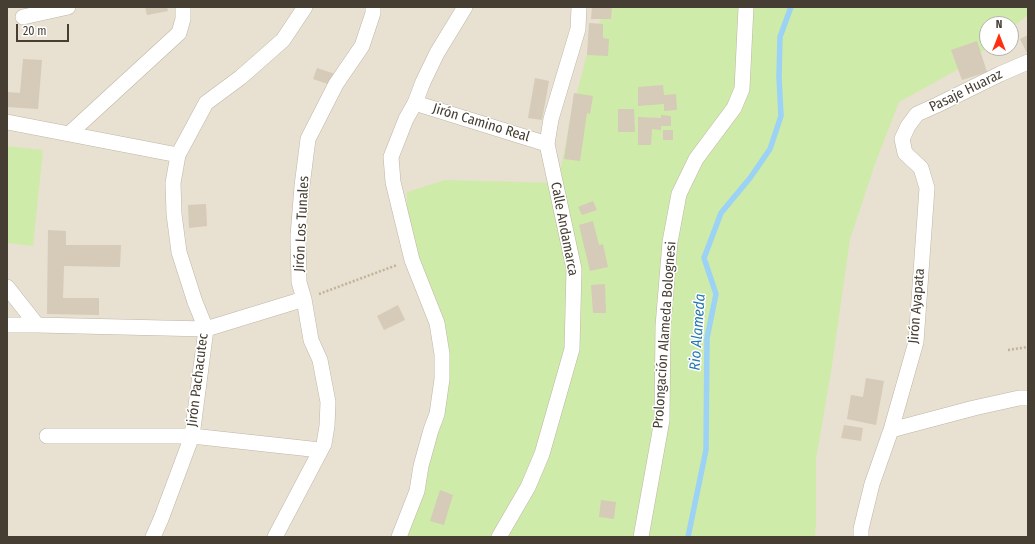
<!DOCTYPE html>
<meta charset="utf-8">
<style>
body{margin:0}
#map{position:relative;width:1035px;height:544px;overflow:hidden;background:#f3eee4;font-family:"Fira Sans Condensed",sans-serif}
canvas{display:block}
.frame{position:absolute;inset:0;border:8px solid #463e33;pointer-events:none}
.north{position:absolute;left:979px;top:16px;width:40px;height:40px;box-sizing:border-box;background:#fff;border:1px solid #b5b2ad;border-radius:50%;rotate:0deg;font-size:11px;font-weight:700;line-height:16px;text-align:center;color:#463e33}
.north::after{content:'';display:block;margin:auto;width:14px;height:18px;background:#ff2f0f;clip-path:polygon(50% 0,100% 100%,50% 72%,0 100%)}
.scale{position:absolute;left:16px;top:24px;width:53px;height:18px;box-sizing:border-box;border:2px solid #463e33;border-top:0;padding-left:5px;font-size:12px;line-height:14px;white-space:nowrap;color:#463e33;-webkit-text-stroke:3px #fff;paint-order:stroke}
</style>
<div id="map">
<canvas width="1035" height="544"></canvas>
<div class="frame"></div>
<div class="north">N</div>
<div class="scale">20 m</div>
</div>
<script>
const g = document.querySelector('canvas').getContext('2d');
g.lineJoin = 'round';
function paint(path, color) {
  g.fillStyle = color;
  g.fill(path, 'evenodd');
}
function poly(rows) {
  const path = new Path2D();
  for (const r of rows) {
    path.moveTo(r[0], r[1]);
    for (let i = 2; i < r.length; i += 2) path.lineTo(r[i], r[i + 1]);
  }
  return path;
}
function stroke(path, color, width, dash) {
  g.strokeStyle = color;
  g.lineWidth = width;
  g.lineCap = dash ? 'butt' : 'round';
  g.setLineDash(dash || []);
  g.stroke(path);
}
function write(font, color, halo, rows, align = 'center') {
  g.font = font + ' "Fira Sans Condensed",sans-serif';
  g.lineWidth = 3;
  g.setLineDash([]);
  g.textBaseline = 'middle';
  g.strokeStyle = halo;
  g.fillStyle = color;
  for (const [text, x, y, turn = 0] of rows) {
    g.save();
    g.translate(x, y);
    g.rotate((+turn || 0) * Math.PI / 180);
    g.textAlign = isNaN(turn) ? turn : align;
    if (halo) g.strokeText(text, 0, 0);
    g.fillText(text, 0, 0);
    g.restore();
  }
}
paint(poly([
 [7,7,767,7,964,66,987,48,1011,48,1011,29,1028,15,1028,537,7,537]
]), '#e8e0d1');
paint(poly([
 [608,7,1028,7,1028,15,1011,29,1011,24,987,24,987,48,964,66,899,102,875,164,850,239,831,372,816,459,816,524,815,537,405,537,446,386,438,335,407,237,407,192,445,180,558,183,570,120,591,38],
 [7,146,43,150,33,246,7,243]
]), '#cfeba9');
stroke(poly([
 [688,537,706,450,707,338,716,294,704,258,721,213,750,178,770,149,781,116,779,77,780,37,791,7]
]), '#9bd2f5', 5.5);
paint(poly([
 [145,7,167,7,168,11,147,15],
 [592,7,612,7,611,19,591,19],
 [589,23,603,24,603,38,609,39,608,56,587,55],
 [1028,35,1028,55,1020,39],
 [977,41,987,72,962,80,951,50],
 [23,59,42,60,38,109,7,107,7,92,20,93],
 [317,68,335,74,331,85,313,79],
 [535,78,549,81,542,120,528,118],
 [663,85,664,95,676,94,677,110,664,111,664,104,638,106,638,87],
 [574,93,593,96,590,114,587,113,580,161,564,159],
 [618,109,634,109,635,132,618,132],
 [661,115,671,116,671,126,661,126,661,130,652,129,651,145,638,145,638,117,661,118],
 [663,130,673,130,673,140,663,140],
 [593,201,597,210,582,215,578,207],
 [206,204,207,226,189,228,188,205],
 [593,221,599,245,603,244,608,267,590,271,579,225],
 [48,230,66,231,66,245,121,245,120,267,64,266,63,298,99,298,99,315,47,314],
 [605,284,606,313,593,313,591,285],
 [398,305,405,320,384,330,377,316],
 [866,378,884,381,876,425,847,419,851,395,863,397],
 [844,425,863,428,861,441,841,438],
 [440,490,453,495,444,525,430,521],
 [601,500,616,502,614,519,599,517]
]), '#d6cab8');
const street = poly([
 [23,17,68,7],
 [415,103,547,144],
 [7,122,178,155],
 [69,134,179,33,183,19,183,7],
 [7,287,37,325],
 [7,325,37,325,206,329,304,299],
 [891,430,974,408,1019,398,1028,398],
 [47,436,192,436,320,450],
 [153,537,161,519,192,436,206,329,195,302,179,252,174,214,173,183,178,155,206,103,241,77,283,40,305,7],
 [275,537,324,444,327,426,328,402,320,360,311,340,304,299,299,282,298,236,302,186,308,139,336,84,362,46,373,13,373,7],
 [399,537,417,491,421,466,431,430,437,414,442,379,442,354,437,323,412,260,393,182,391,157,406,119,415,103,423,82,437,53,465,7],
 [499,537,528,487,542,454,572,349,574,269,547,144,551,119,578,29,579,7],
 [641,537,662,420,663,326,670,242,679,194,696,159,734,108,742,89,746,7],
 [861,537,861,529,872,484,891,430,916,342,927,188,921,168,905,153,902,139,908,126,917,114,937,105,1000,74,1028,62]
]);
stroke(street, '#bfb6a6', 16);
stroke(poly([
 [319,294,397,265],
 [1008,350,1028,347]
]), '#c2b296', 2.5, [2, 2]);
stroke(street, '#fff', 15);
write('14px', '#463e33', '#fff', [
 ["Pasaje Huaraz",966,91,-26],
 ["Jirón Camino Real",481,123,17],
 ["Jirón Los Tunales",302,224,-87],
 ["Calle Andamarca",564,229,79],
 ["Jirón Ayapata",917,306,-85],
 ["Prolongación Alameda Bolognesi",665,335,-86],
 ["Jirón Pachacutec",198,380,-83]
]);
write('italic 15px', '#2479b1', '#fff', [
 ["Rio Alameda",698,332,-86]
]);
</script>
